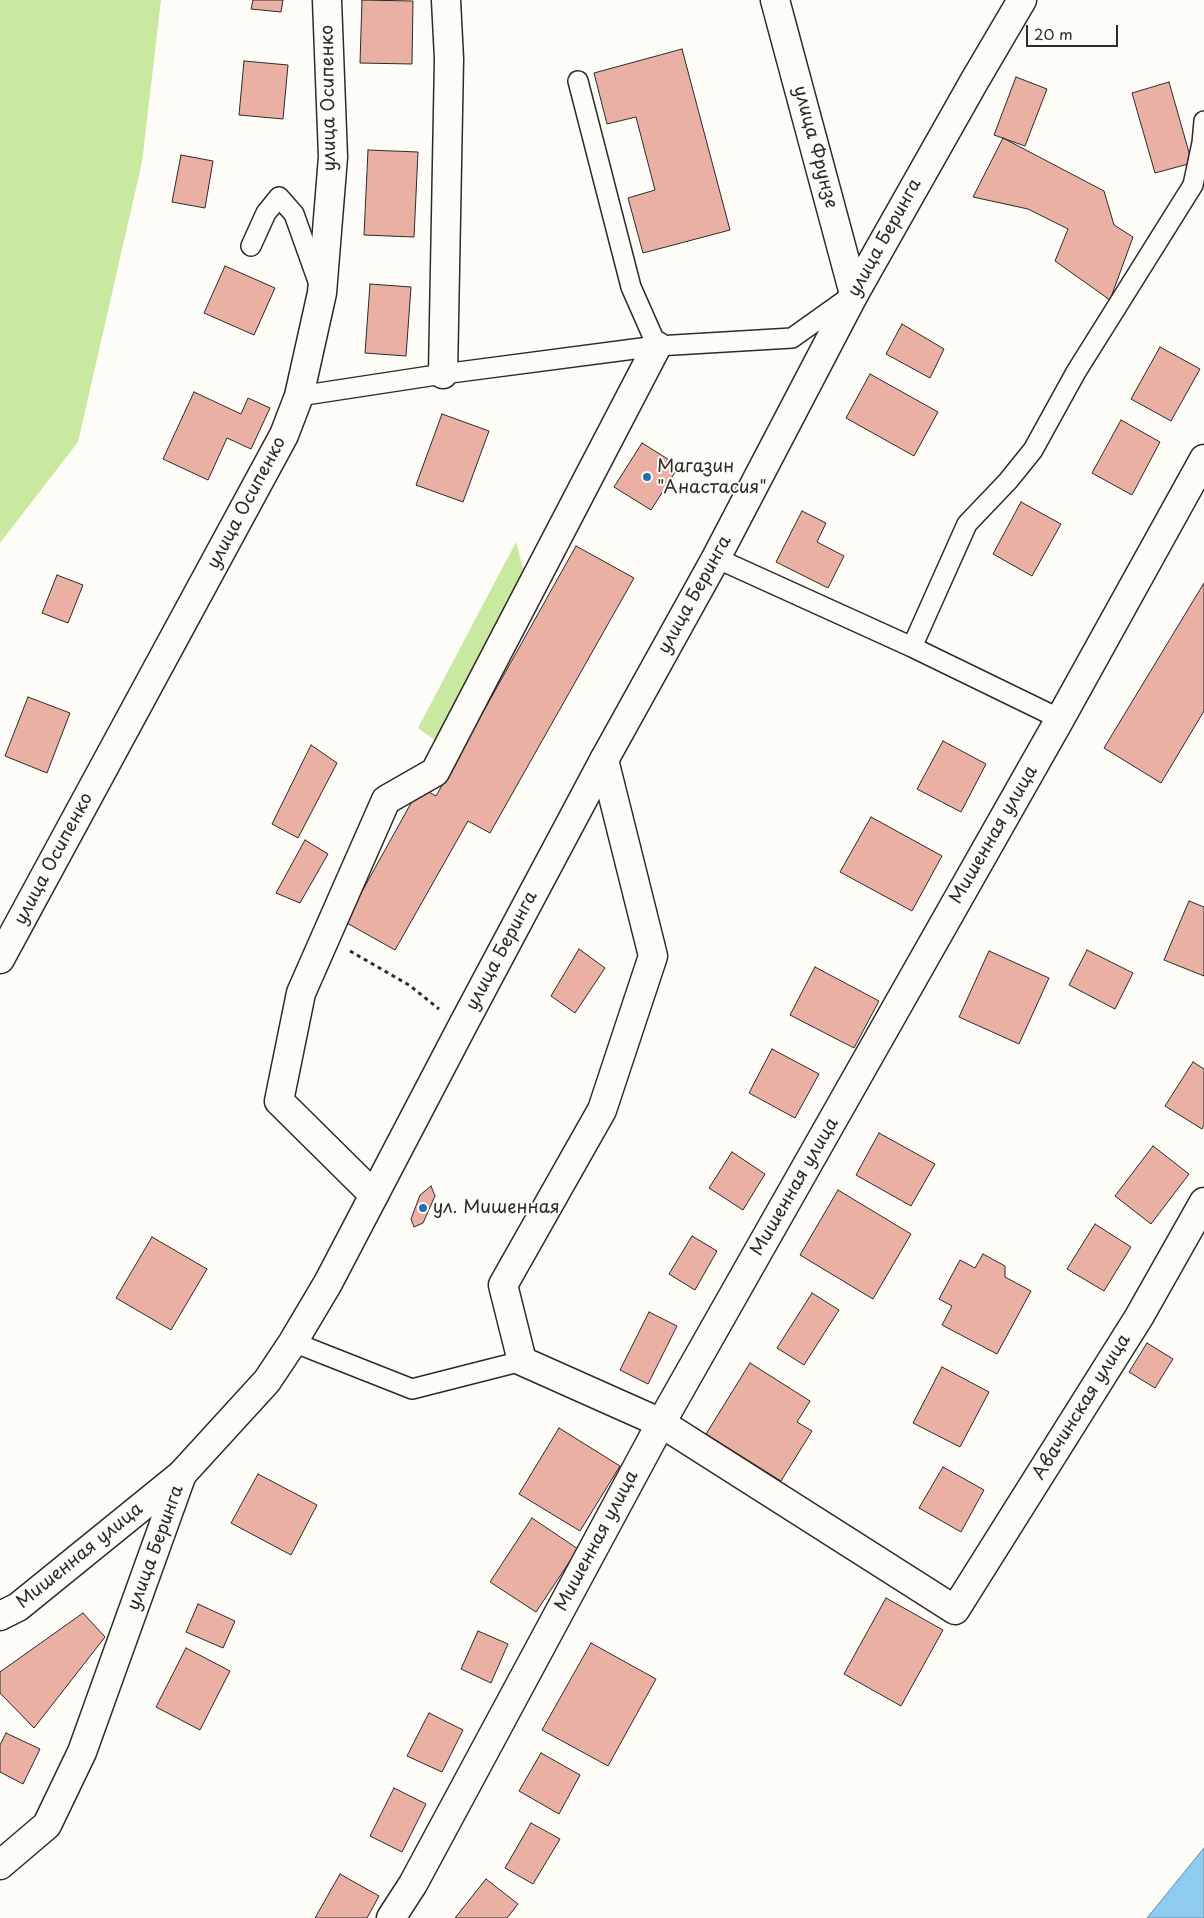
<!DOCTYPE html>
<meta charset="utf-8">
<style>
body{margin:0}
#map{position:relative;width:1204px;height:1918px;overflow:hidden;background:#fdfcf7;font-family:"Playpen Sans",sans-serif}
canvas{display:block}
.scale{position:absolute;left:1026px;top:25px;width:92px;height:22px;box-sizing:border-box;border:2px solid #2b2b2b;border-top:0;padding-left:6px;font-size:15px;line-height:18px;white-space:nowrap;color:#2b2b2b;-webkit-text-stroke:4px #fdfcf7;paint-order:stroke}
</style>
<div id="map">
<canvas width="1204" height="1918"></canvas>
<div class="scale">20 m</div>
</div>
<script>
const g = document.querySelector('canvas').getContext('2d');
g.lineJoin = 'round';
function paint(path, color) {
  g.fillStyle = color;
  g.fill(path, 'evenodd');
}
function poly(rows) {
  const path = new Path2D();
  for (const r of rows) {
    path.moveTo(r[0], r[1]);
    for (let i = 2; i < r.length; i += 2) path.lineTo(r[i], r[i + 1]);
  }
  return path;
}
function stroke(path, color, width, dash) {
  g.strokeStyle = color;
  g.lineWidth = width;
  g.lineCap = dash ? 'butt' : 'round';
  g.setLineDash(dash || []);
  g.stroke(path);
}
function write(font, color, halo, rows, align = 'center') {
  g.font = font + ' "Playpen Sans",sans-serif';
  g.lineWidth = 4;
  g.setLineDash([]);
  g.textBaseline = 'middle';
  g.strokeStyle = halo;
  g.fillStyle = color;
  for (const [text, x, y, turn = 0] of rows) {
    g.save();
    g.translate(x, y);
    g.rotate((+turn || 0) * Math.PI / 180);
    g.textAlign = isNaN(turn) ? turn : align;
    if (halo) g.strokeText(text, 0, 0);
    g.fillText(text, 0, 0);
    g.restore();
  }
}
paint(poly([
 [0,0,161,0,142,162,78,442,0,543],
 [516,542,529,590,447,749,418,728]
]), '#cae9a0');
const water = poly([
 [1204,1848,1204,1918,1147,1918,1182,1875,1204,1848]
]);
paint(water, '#8eccef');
stroke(water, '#668ca1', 1);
const building = poly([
 [253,0,283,0,281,12,251,9,253,0],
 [362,0,413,1,412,64,360,63,362,0],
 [682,49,730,230,643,253,628,198,655,190,636,117,607,124,594,73,682,49],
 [244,61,288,65,283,119,239,115,244,61],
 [1016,77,1047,89,1025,146,994,135,1016,77],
 [1169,82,1192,163,1155,173,1132,93,1169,82],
 [1003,138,1104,191,1114,225,1133,237,1110,300,1055,261,1068,229,1028,209,973,197,1003,138],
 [368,150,418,152,414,237,364,235,368,150],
 [181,155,213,161,205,208,172,202,181,155],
 [225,266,275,288,254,335,204,313,225,266],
 [370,284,411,287,406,356,365,353,370,284],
 [902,324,944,349,930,378,886,354,902,324],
 [1160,347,1200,369,1171,421,1131,399,1160,347],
 [870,374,938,412,914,456,846,418,870,374],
 [194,392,241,414,248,398,270,408,251,449,227,438,208,480,163,459,194,392],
 [442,414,489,431,463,502,416,485,442,414],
 [1121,420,1160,442,1132,495,1092,473,1121,420],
 [642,443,679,466,651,510,614,487,642,443],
 [1021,502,1061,524,1032,576,993,554,1021,502],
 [802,511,826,523,817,542,844,556,828,588,776,562,802,511],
 [576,546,634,578,490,833,468,821,395,950,345,922,420,787,436,796,576,546],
 [57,575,83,585,68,623,42,613,57,575],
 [1204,583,1204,711,1161,783,1104,748,1204,583],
 [28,697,70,713,47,773,5,756,28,697],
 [943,741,986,764,961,812,917,789,943,741],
 [311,745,337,763,298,838,272,824,311,745],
 [871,817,942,856,912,911,840,872,871,817],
 [305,840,328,854,300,903,276,893,305,840],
 [1189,901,1204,907,1204,976,1164,960,1189,901],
 [579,949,605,968,575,1013,551,996,579,949],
 [1087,950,1133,973,1115,1009,1069,985,1087,950],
 [989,951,1049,978,1019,1044,959,1017,989,951],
 [815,967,879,1001,854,1048,790,1015,815,967],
 [772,1049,819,1074,795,1118,749,1093,772,1049],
 [1193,1062,1204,1069,1204,1125,1202,1129,1165,1106,1193,1062],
 [879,1133,935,1164,911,1206,856,1175,879,1133],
 [1153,1146,1189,1174,1151,1224,1115,1196,1153,1146],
 [732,1152,765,1174,743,1210,709,1188,732,1152],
 [431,1186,435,1196,423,1223,414,1227,411,1219,420,1195,431,1186],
 [838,1190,911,1234,873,1299,800,1255,838,1190],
 [1095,1224,1131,1247,1104,1291,1067,1269,1095,1224],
 [692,1236,717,1251,695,1290,669,1274,692,1236],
 [152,1237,207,1269,171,1330,116,1298,152,1237],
 [983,1254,1005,1266,1005,1277,1031,1291,997,1354,942,1325,952,1306,939,1299,960,1260,975,1268,983,1254],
 [812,1293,839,1310,804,1365,777,1348,812,1293],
 [649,1312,677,1326,648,1384,620,1370,649,1312],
 [1147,1343,1173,1359,1155,1388,1129,1372,1147,1343],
 [750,1363,810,1401,797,1422,812,1431,781,1481,706,1434,750,1363],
 [942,1367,989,1392,960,1447,913,1423,942,1367],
 [559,1428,620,1466,580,1531,519,1494,559,1428],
 [943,1467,984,1490,961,1532,919,1508,943,1467],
 [258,1474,317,1505,291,1555,231,1523,258,1474],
 [532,1518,578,1549,536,1612,490,1582,532,1518],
 [886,1598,943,1630,901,1706,844,1674,886,1598],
 [198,1604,235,1621,223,1648,186,1632,198,1604],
 [83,1613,105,1637,34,1728,0,1693,0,1672,83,1613],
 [478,1631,508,1644,491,1683,461,1669,478,1631],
 [591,1643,656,1679,608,1766,542,1730,591,1643],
 [186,1648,230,1671,200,1730,156,1707,186,1648],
 [429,1713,463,1730,442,1772,407,1756,429,1713],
 [6,1733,40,1749,23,1784,0,1772,0,1745,6,1733],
 [541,1753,580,1775,559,1814,519,1791,541,1753],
 [394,1788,426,1804,402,1852,370,1836,394,1788],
 [531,1823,560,1839,533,1884,505,1868,531,1823],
 [340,1874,379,1896,367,1918,315,1918,340,1874],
 [486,1879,518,1904,507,1918,455,1918,486,1879]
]);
paint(building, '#e9b0a3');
stroke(building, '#2b2b2b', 1);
const lane = poly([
 [578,81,631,287,657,346],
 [251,246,266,213,279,197,294,214,319,284],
 [299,396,443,374,657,346,792,338,851,296],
 [716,558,912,647,1060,719],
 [912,647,967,524,1008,481,1033,450,1076,372,1193,185,1202,143,1204,121],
 [293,1342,412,1389,522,1361]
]);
const street = poly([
 [775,0,854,294],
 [443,374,449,59,446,0],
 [604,760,653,956,602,1110,503,1285,522,1361,661,1423,955,1610,1139,1317,1204,1202],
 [0,959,284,435,299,396,322,293,333,157,327,0],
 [374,1195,279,1101,301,993,386,800,435,772,657,346],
 [0,1865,47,1825,82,1752,182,1474],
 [391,1918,413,1884,661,1423,1060,719,1204,459]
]);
const secondary = poly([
 [0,1616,18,1607,182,1474,267,1381,293,1342,328,1283,464,1023,604,760,716,558,854,294,975,80,1022,0]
]);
stroke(lane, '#2b2b2b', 22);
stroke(street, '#2b2b2b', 31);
stroke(secondary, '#2b2b2b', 31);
stroke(poly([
 [350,951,409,985,439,1009]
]), '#2b2b2b', 3, [4, 4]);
stroke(lane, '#fdfcf7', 19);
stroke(street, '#fdfcf7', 28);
stroke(secondary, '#fdfcf7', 28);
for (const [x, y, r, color] of [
 [647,477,5,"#1f6fb2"],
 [423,1208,5,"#1f6fb2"]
]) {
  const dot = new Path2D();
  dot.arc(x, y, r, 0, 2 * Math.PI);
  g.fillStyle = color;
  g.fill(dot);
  stroke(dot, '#fdfcf7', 2);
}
write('18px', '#2b2b2b', '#fdfcf7', [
 ["улица Осипенко",329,98,-91],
 ["улица Фрунзе",815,147,75],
 ["улица Беринга",885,238,-61],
 ["улица Осипенко",247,503,-62],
 ["улица Беринга",695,595,-61],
 ["Мишенная улица",994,835,-60],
 ["улица Осипенко",54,859,-62],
 ["улица Беринга",502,951,-62],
 ["Мишенная улица",795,1187,-60],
 ["Авачинская улица",1082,1407,-58],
 ["Мишенная улица",597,1541,-62],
 ["улица Беринга",156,1548,-70],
 ["Мишенная улица",80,1556,-39]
]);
write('18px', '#2b2b2b', '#fdfcf7', [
 ["Магазин",657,467],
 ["\"Анастасия\"",657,488],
 ["ул. Мишенная",433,1208]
], 'left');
</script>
